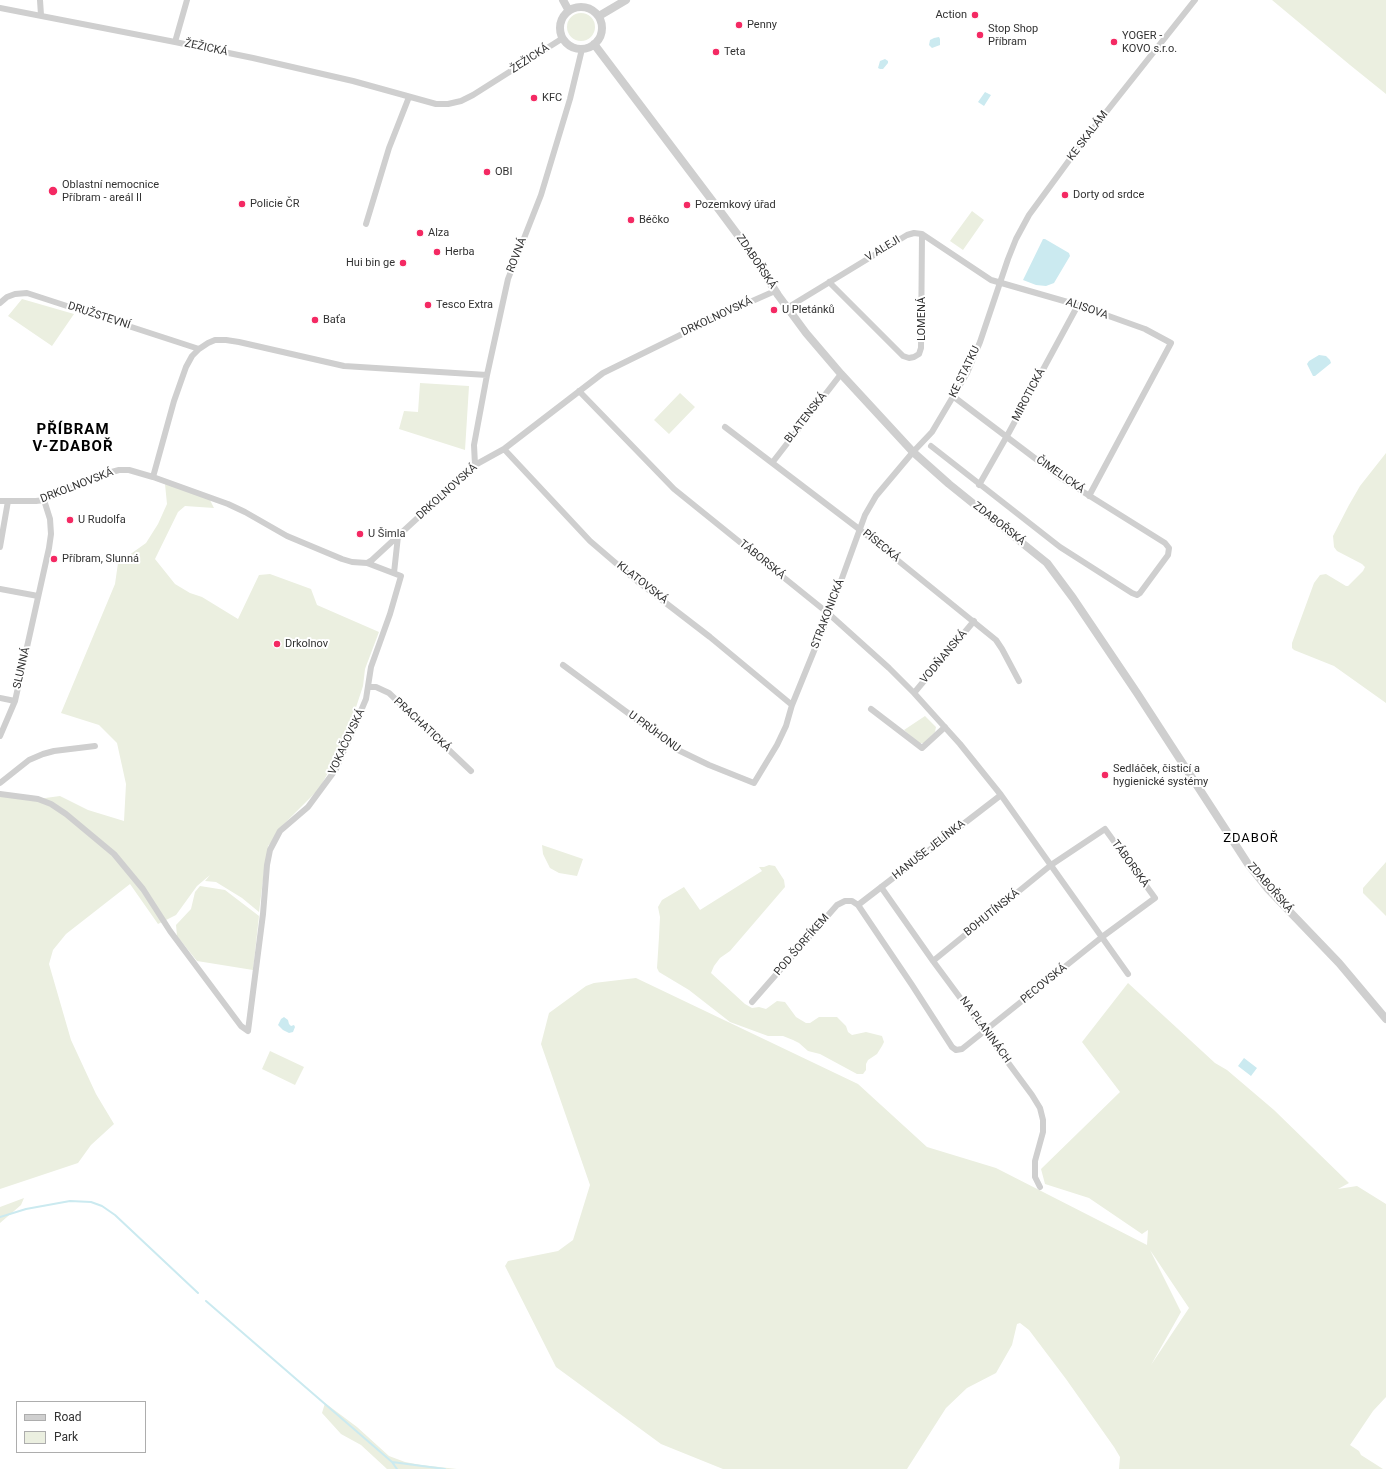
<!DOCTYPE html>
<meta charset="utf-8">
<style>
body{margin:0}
#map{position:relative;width:1386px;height:1469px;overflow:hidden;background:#fff;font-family:Roboto,sans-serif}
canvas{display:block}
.legend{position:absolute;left:16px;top:1401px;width:130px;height:52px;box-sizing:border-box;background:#fff;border:1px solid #adadad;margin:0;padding:5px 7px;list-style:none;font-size:12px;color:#323232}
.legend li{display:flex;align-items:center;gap:8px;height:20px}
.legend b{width:20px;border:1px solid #adadad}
</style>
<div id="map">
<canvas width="1386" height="1469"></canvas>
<ul class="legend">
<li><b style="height:5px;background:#cfcfcf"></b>Road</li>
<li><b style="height:11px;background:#ebefe0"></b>Park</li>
</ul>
</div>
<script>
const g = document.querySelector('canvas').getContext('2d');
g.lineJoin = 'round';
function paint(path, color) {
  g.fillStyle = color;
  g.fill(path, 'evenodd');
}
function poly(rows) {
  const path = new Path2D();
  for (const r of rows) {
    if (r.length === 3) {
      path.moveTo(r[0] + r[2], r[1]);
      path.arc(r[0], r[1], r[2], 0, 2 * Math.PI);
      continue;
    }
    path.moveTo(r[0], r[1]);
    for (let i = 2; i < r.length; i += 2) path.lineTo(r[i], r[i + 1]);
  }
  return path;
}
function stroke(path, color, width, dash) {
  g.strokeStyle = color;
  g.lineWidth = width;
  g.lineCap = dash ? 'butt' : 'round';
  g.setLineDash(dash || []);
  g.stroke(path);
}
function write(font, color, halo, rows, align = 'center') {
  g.font = font + ' Roboto,sans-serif';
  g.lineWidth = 4;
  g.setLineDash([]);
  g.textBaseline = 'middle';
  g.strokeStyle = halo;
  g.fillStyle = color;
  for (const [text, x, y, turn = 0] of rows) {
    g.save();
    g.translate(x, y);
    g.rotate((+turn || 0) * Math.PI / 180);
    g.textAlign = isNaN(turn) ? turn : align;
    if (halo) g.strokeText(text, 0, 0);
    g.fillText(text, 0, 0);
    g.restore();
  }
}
paint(poly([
 [1272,0,1386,0,1386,94,1350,65],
 [581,27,14],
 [972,211,984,220,963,250,950,241],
 [22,299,74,314,52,346,8,316],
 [420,383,469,386,465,450,399,429,404,411,418,412],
 [680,393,695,407,669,434,654,420],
 [1386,453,1386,703,1334,666,1294,650,1292,648,1292,643,1314,583,1320,575,1326,574,1346,586,1348,586,1363,571,1365,567,1362,564,1337,551,1334,547,1333,536,1349,505,1360,486],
 [165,484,209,498,214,508,185,506,178,512,155,559,175,584,190,593,202,597,238,619,259,575,270,574,311,589,317,605,379,632,365,669,363,686,344,744,319,789,282,826,275,839,268,846,269,847,264,872,259,912,242,898,216,882,205,881,210,875,197,886,176,915,158,924,130,884,66,934,53,950,49,964,71,1040,96,1094,114,1124,91,1145,78,1163,0,1189,0,794,38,799,60,796,88,810,124,821,126,784,117,743,99,725,61,713,115,584,118,563,146,543,158,524,167,504],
 [925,716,936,727,935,732,924,743,919,743,904,730],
 [542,845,583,859,577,876,559,873,550,868,543,854],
 [1386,862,1386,916,1363,893,1363,888],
 [769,865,775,866,784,880,785,887,730,951,720,958,714,966,711,973,745,1004,752,1008,759,1007,766,1009,777,1001,785,1002,796,1017,806,1023,810,1023,819,1017,837,1017,846,1026,848,1032,852,1035,866,1032,882,1036,884,1042,882,1046,877,1054,868,1060,866,1064,866,1070,863,1074,857,1074,820,1054,808,1051,799,1043,793,1040,783,1036,768,1036,730,1022,689,990,659,972,657,968,659,937,660,917,658,907,662,900,684,887,700,910,762,871,759,867,764,867],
 [200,886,225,890,259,916,253,970,197,961,177,936,176,925,191,909,195,892],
 [636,978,858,1084,927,1147,996,1168,1147,1245,1148,1230,1142,1234,1089,1198,1045,1184,1041,1169,1120,1092,1082,1042,1128,983,1215,1063,1227,1070,1274,1110,1349,1183,1338,1189,1357,1186,1386,1204,1386,1397,1373,1411,1350,1445,1359,1451,1361,1455,1383,1469,1119,1469,1120,1457,1114,1447,1066,1379,1029,1330,1020,1323,1017,1324,1012,1345,996,1373,967,1388,946,1408,907,1469,723,1469,661,1444,556,1367,505,1266,508,1261,558,1251,573,1240,590,1185,541,1044,549,1013,586,986,594,983],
 [1150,1250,1189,1308,1151,1365,1181,1312],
 [270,1051,304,1067,295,1085,262,1069],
 [24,1198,21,1205,0,1223,0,1207],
 [325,1403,357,1427,389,1456,405,1462,421,1465,457,1469,387,1469,361,1445,341,1434,322,1413]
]), '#ebefe0');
paint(poly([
 [939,37,940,39,940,45,932,48,929,45,930,40,934,38],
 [885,59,888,61,888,63,883,69,880,69,878,68,880,61],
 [985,92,991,95,984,106,978,102],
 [1043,239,1045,239,1069,253,1070,256,1054,283,1046,286,1036,285,1023,280],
 [1319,355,1326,356,1330,360,1331,363,1315,376,1313,376,1307,364,1309,361],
 [284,1017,288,1020,289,1024,291,1026,294,1025,295,1027,293,1032,289,1033,283,1030,278,1025,281,1019],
 [1244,1058,1257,1068,1251,1076,1238,1066]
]), '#cbeaf0');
stroke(poly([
 [0,1217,26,1209,70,1201,91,1202,102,1206,115,1215,198,1293],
 [206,1301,392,1462,445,1469],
 [392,1462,397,1469]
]), '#cbeaf0', 2);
stroke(poly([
 [40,0,41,15],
 [0,8,175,42,253,58,353,81,436,104,448,104,461,101,473,95,563,38],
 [175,42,187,0],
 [366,224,389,148,409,97],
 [829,282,903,356,909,358,914,357,919,354,921,348,922,234],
 [0,303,7,297,15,294,27,293,199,349],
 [787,308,907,235,914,233,922,234,991,280,1078,305,1145,329,1171,343,1089,496],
 [579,391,674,489,829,614,889,668,914,693,960,744,1001,795,1128,974],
 [725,427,859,529,996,640,1002,649,1019,681],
 [931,446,1060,547,1132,593,1137,595,1140,593,1168,555,1169,548,1165,543,1061,478,954,397],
 [504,449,590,541,632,577,710,637,792,705],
 [772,463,841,374],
 [475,465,474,445,487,375,508,279,541,195,570,99,582,49],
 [153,477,174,401,186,367,192,356,199,349,208,343,215,340,226,340,239,342,344,366,487,375],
 [979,485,1007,436,1078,305],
 [0,501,36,501,44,500,97,476,119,470,129,470,153,477,228,504,245,512,287,536,342,559,352,562,367,563,372,560,475,465,504,449,603,373,725,313,775,291],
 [0,547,8,501],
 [394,573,398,536],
 [0,589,38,596],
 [563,665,678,750,709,765,754,783,777,745,786,726,792,705,829,614,865,515,876,496,913,452,932,432,967,373,980,342,1008,259,1016,239,1029,215,1084,140,1195,0],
 [369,687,376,687,389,693,471,771],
 [914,693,974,621],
 [0,698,15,701],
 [871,709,922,748,945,727],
 [0,736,15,701,49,548,51,534,50,519,44,500],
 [0,783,29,760,43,754,54,751,95,746],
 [0,794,38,799,51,804,66,814,114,854,143,889,170,931,241,1026,248,1031,263,914,267,865,270,850,280,831,308,807,336,769,366,699,371,667,390,614,401,576,367,563],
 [881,887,933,961,1032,1095,1040,1108,1043,1120,1043,1132,1035,1161,1035,1177,1040,1187],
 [858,905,1001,795],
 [752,1002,837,905,845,901,852,901,858,905,912,985,952,1047,956,1050,962,1049,1102,937,1155,898,1105,829,1051,865,933,961]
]), '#cfcfcf', 6);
stroke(poly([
 [563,0,569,11],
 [581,28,21],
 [599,16,626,0],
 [594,44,720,211,749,250,778,295,806,333,841,374,913,452,949,484,1047,563,1073,598,1137,693,1248,864,1268,889,1339,963,1386,1019]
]), '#cfcfcf', 8);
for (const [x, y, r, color] of [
 [975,15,4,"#f42963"],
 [739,25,4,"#f42963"],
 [980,35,4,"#f42963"],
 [1114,42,4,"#f42963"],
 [716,52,4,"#f42963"],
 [534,98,4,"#f42963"],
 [487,172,4,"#f42963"],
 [53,191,5,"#f42963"],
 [1065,195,4,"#f42963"],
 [242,204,4,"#f42963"],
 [687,205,4,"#f42963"],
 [631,220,4,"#f42963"],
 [420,233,4,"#f42963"],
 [437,252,4,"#f42963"],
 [403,263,4,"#f42963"],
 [428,305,4,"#f42963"],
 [774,310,4,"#f42963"],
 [315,320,4,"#f42963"],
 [70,520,4,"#f42963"],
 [360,534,4,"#f42963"],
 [54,559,4,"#f42963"],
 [277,644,4,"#f42963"],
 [1105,775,4,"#f42963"]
]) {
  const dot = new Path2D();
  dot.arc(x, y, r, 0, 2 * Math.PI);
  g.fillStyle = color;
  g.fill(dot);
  stroke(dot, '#fff', 1.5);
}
write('11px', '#323232', '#fff', [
 ["Action",967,15,"right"],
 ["Penny",747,25],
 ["Stop Shop",988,29],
 ["Příbram",988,42],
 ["YOGER -",1122,36],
 ["KOVO s.r.o.",1122,49],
 ["Teta",724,52],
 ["KFC",542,98],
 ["OBI",495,172],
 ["Oblastní nemocnice",62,185],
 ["Příbram - areál II",62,198],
 ["Dorty od srdce",1073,195],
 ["Policie ČR",250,204],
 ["Pozemkový úřad",695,205],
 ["Béčko",639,220],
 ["Alza",428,233],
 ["Herba",445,252],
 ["Hui bin ge",395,263,"right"],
 ["Tesco Extra",436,305],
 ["U Pletánků",782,310],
 ["Baťa",323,320],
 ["U Rudolfa",78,520],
 ["U Šimla",368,534],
 ["Příbram, Slunná",62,559],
 ["Drkolnov",285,644],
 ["Sedláček, čisticí a",1113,769],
 ["hygienické systémy",1113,782]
], 'left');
write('11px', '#323232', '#fff', [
 ["ŽEŽICKÁ",206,48,12],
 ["ŽEŽICKÁ",530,59,-33],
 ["KE SKALÁM",1088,136,-53],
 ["V ALEJI",883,249,-31],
 ["ROVNÁ",517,255,-69],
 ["ZDABOŘSKÁ",756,262,56],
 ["ALISOVA",1087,309,19],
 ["DRUŽSTEVNÍ",99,316,18],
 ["DRKOLNOVSKÁ",717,317,-25],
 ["LOMENÁ",922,319,-90],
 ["KE STATKU",965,372,-64],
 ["MIROTICKÁ",1029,395,-62],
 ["BLATENSKÁ",806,418,-52],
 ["ČIMELICKÁ",1060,475,35],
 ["DRKOLNOVSKÁ",77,486,-21],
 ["DRKOLNOVSKÁ",447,492,-42],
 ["ZDABOŘSKÁ",999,524,38],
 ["PÍSECKÁ",881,546,39],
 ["TÁBORSKÁ",762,560,39],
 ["KLATOVSKÁ",642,583,38],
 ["STRAKONICKÁ",828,614,-69],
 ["VODŇANSKÁ",944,657,-50],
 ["SLUNNÁ",22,668,-77],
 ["PRACHATICKÁ",422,725,43],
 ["U PRŮHONU",654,732,36],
 ["VOKAČOVSKÁ",347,742,-65],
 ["HANUŠE JELÍNKA",929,850,-38],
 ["TÁBORSKÁ",1130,864,54],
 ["ZDABOŘSKÁ",1270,888,49],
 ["BOHUTÍNSKÁ",992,913,-39],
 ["POD ŠORFÍKEM",802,945,-49],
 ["PECOVSKÁ",1044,984,-39],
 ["NA PLANINÁCH",985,1030,54]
]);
g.letterSpacing = '1px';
write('13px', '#000', '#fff', [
 ["ZDABOŘ",1251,839]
]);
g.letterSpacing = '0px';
g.letterSpacing = '1px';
write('bold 15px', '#000', '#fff', [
 ["PŘÍBRAM",73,430],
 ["V-ZDABOŘ",73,447]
]);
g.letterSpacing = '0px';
</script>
